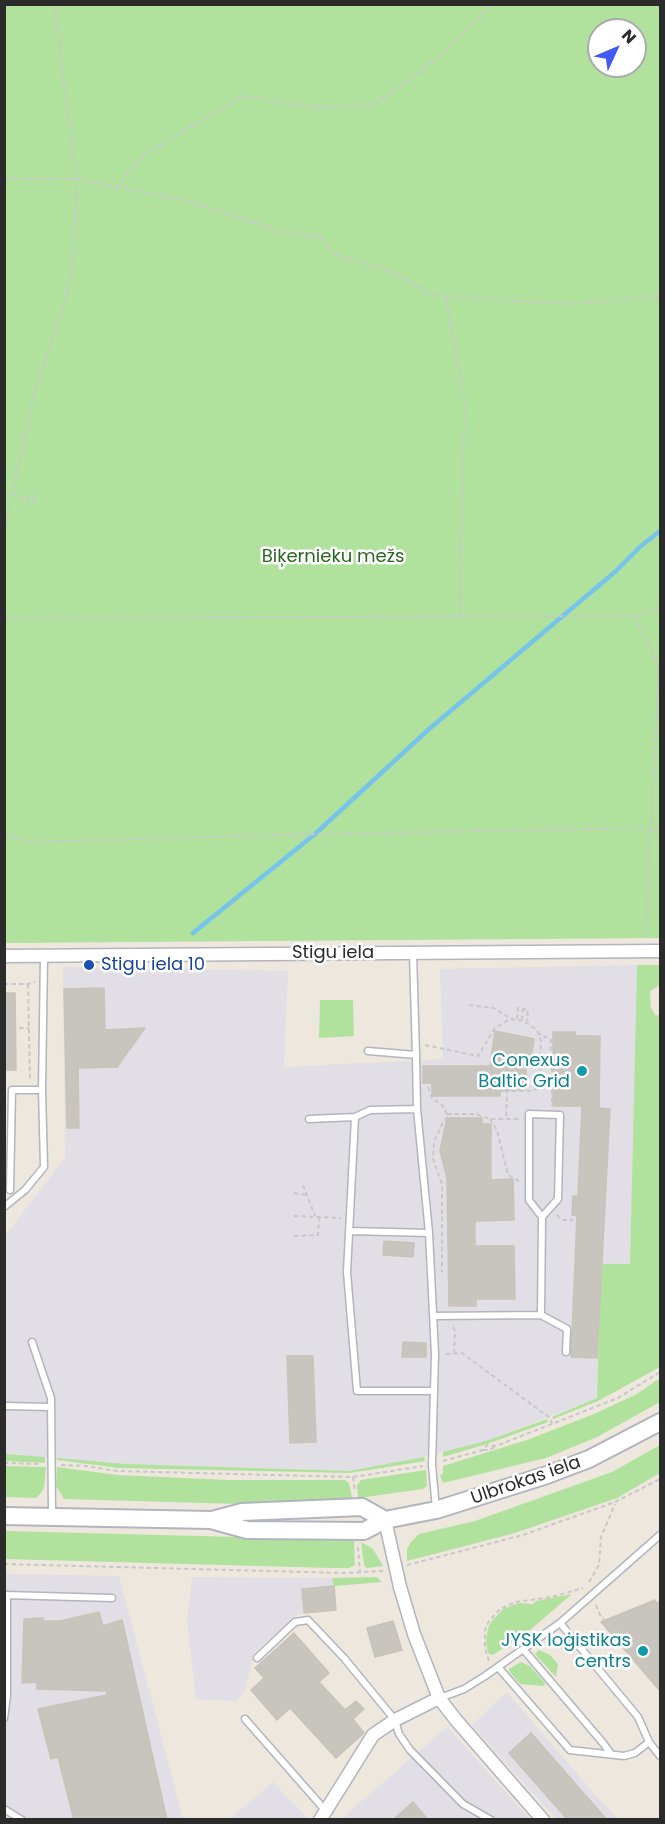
<!DOCTYPE html>
<meta charset="utf-8">
<style>
body{margin:0}
#map{position:relative;width:665px;height:1824px;overflow:hidden;background:#ede7de;font-family:Poppins,sans-serif}
canvas{display:block}
.frame{position:absolute;inset:0;border:6px solid #2b2b2b;pointer-events:none}
.north{position:absolute;left:587px;top:18px;width:60px;height:60px;box-sizing:border-box;background:#fff;border:2px solid #aaa;border-radius:50%;rotate:46deg;font-size:16px;font-weight:700;line-height:24px;text-align:center;color:#2b2b2b}
.north::after{content:'';display:block;margin:auto;width:21px;height:27px;background:#455af3;clip-path:polygon(50% 0,100% 100%,50% 72%,0 100%)}
</style>
<div id="map">
<canvas width="665" height="1824"></canvas>
<div class="frame"></div>
<div class="north">N</div>
</div>
<script>
const g = document.querySelector('canvas').getContext('2d');
g.lineJoin = 'round';
function paint(path, color) {
  g.fillStyle = color;
  g.fill(path, 'evenodd');
}
function poly(rows) {
  const path = new Path2D();
  for (const r of rows) {
    path.moveTo(r[0], r[1]);
    for (let i = 2; i < r.length; i += 2) path.lineTo(r[i], r[i + 1]);
  }
  return path;
}
function stroke(path, color, width, dash) {
  g.strokeStyle = color;
  g.lineWidth = width;
  g.lineCap = dash ? 'butt' : 'round';
  g.setLineDash(dash || []);
  g.stroke(path);
}
function write(font, color, halo, rows, align = 'center') {
  g.font = font + ' Poppins,sans-serif';
  g.lineWidth = 5;
  g.setLineDash([]);
  g.textBaseline = 'middle';
  g.strokeStyle = halo;
  g.fillStyle = color;
  for (const [text, x, y, turn = 0] of rows) {
    g.save();
    g.translate(x, y);
    g.rotate((+turn || 0) * Math.PI / 180);
    g.textAlign = isNaN(turn) ? turn : align;
    if (halo) g.strokeText(text, 0, 0);
    g.fillText(text, 0, 0);
    g.restore();
  }
}
paint(poly([
 [637,965,630,1265,601,1264,597,1398,489,1440,424,1457,349,1471,127,1464,5,1454,4,1237,65,1158,63,967,288,971,284,1067,443,1059,440,969],
 [5,1574,119,1576,183,1819,5,1820],
 [192,1577,332,1578,334,1586,302,1589,304,1613,297,1615,255,1652,245,1690,236,1701,196,1699,187,1621],
 [507,1692,599,1799,618,1819,556,1819,472,1725],
 [447,1727,530,1819,344,1820,348,1813],
 [273,1782,308,1819,230,1819]
]), '#e1dee5');
paint(poly([
 [5,4,660,5,660,938,5,943],
 [599,30,635,30,635,66,599,66],
 [637,965,660,965,660,985,650,991,651,1008,656,1016,660,1014,660,1367,598,1401,553,1419,552,1417,597,1398,601,1264,630,1264],
 [320,1000,353,1000,354,1036,319,1038],
 [660,1378,660,1402,597,1437,546,1458,443,1483,440,1475,443,1474,443,1466,527,1440,594,1414,637,1394],
 [547,1419,548,1422,490,1443,443,1457,443,1452,489,1440],
 [660,1445,660,1473,617,1498,515,1533,407,1561,407,1550,410,1543,419,1534,475,1521,612,1472],
 [5,1454,45,1457,45,1463,5,1461],
 [424,1457,425,1461,350,1473,119,1468,57,1460,57,1458,127,1464,349,1471],
 [5,1466,46,1467,44,1488,40,1494,36,1498,5,1497],
 [57,1467,117,1475,229,1480,345,1480,349,1483,352,1498,275,1505,64,1499,56,1486],
 [426,1470,427,1486,423,1489,358,1498,357,1486,361,1480],
 [5,1531,354,1540,355,1565,349,1568,332,1568,5,1559],
 [361,1542,373,1549,383,1566,367,1568,364,1565],
 [377,1577,382,1582,334,1586,332,1578],
 [572,1594,530,1630,493,1655,488,1653,486,1642,488,1628,491,1622,503,1609,519,1603,533,1604,536,1601],
 [539,1650,550,1655,558,1664,556,1677,535,1654],
 [521,1662,530,1666,545,1683,544,1686,520,1684,509,1671,509,1669]
]), '#b0e19d');
stroke(poly([
 [193,933,315,834,428,730,616,571,641,546,660,531]
]), '#76c4ea', 4.5);
const building = poly([
 [104,988,105,1030,145,1028,117,1067,78,1068,79,1128,67,1128,64,989,104,988],
 [4,993,15,993,16,1070,4,1070,4,993],
 [495,1031,534,1039,531,1060,526,1059,526,1089,500,1091,500,1096,432,1096,432,1083,423,1083,423,1066,490,1066,495,1031],
 [553,1032,575,1032,575,1036,600,1036,599,1108,610,1109,597,1358,571,1357,577,1216,572,1215,573,1196,578,1196,582,1106,553,1106,553,1032],
 [447,1118,482,1118,482,1124,491,1124,491,1180,513,1179,514,1220,475,1221,475,1246,514,1246,515,1299,476,1299,476,1306,449,1306,447,1178,440,1151,447,1118],
 [384,1241,414,1243,413,1257,383,1255,384,1241],
 [403,1342,426,1343,426,1357,402,1357,403,1342],
 [287,1356,313,1356,316,1442,290,1443,287,1356],
 [334,1586,336,1610,304,1613,302,1589,334,1586],
 [655,1600,657,1604,660,1600,660,1691,601,1622,655,1600],
 [99,1612,103,1626,122,1620,167,1820,74,1820,58,1757,51,1759,38,1709,107,1695,107,1691,37,1689,37,1682,22,1683,24,1619,43,1618,43,1621,60,1621,99,1612],
 [393,1621,402,1650,375,1657,367,1628,393,1621],
 [294,1633,329,1673,319,1682,345,1710,356,1701,364,1709,353,1719,364,1733,336,1758,290,1708,277,1720,251,1690,264,1678,255,1668,294,1633],
 [531,1733,607,1820,568,1820,509,1753,531,1733],
 [413,1802,428,1820,393,1820,413,1802]
]);
paint(building, '#c8c4be');
stroke(building, '#c8c3b8', 1.5);
const lane = poly([
 [368,1051,416,1055,413,953],
 [416,1055,417,1109,429,1233,435,1354,432,1465,436,1509],
 [355,1117,347,1272,357,1391,434,1391],
 [309,1119,355,1117,370,1110,417,1109],
 [10,1190,12,1090,42,1090],
 [4,1207,25,1190,44,1167,42,1090,44,956],
 [350,1231,429,1233],
 [541,1315,567,1329,566,1352],
 [433,1316,541,1315,542,1217,529,1200,529,1114,560,1115,558,1199,542,1217],
 [32,1342,51,1398,52,1514],
 [4,1406,51,1407],
 [5,1595,112,1598],
 [560,1623,638,1717,649,1742,660,1756],
 [523,1649,603,1743,611,1754],
 [257,1658,295,1622,308,1620,344,1658,395,1720,399,1734,410,1750,463,1804,491,1820],
 [498,1667,570,1750,624,1756,635,1753,649,1742],
 [440,1698,464,1689,485,1676,560,1623,660,1535],
 [4,1718,7,1696,7,1595],
 [245,1719,325,1810],
 [4,1809,22,1820]
]);
const street = poly([
 [4,956,660,951],
 [385,1520,400,1587,414,1634,439,1698,456,1720,543,1820],
 [320,1820,373,1735,395,1720,439,1698]
]);
const secondary = poly([
 [4,1516,211,1520,247,1530,364,1531,385,1520,436,1510,547,1475,589,1459,660,1422],
 [212,1520,242,1512,362,1507,385,1520]
]);
stroke(lane, '#b2b4be', 9);
stroke(street, '#b2b4be', 15);
stroke(secondary, '#b2b4be', 20);
stroke(poly([
 [4,179,76,179,188,201,283,232,319,237,336,255,396,273,425,292,446,297,568,304,660,297],
 [116,188,145,154,243,96,316,108,374,105,436,60,493,4],
 [446,298,465,404,459,599,460,617],
 [13,493,25,500,30,496,34,496,36,501,30,505,25,500],
 [4,532,34,395,67,293,74,257,76,179,54,4],
 [635,616,659,667,645,937],
 [4,618,635,616,660,608],
 [4,834,29,842,315,834,652,828,660,834],
 [4,984,28,984,35,982],
 [28,984,30,1081],
 [469,1005,494,1008,513,1020],
 [517,1019,518,1008,528,1010,527,1021],
 [522,1020,523,1009],
 [19,1028,29,1028],
 [425,1045,478,1056,495,1028,510,1019,524,1021,537,1030,541,1041,540,1055,537,1062,541,1070,540,1082,538,1088,532,1091,507,1091,506,1119],
 [550,1060,552,1066,552,1106],
 [537,1062,550,1060,551,1040,538,1033],
 [428,1087,432,1098,443,1106,448,1116,442,1124,434,1142,433,1159,442,1184,442,1272],
 [447,1114,476,1114,490,1119,519,1119],
 [490,1119,497,1130,508,1175,519,1181],
 [303,1185,315,1216],
 [294,1193,307,1195],
 [557,1215,562,1220,573,1220],
 [294,1216,341,1218],
 [294,1236,318,1235,319,1217],
 [453,1327,455,1331,454,1353],
 [446,1354,462,1353,550,1418,552,1424],
 [483,1450,489,1450,496,1446],
 [443,1461,483,1450,487,1445,496,1446,618,1398,660,1372],
 [4,1463,41,1464],
 [61,1465,86,1466,117,1471,353,1477,423,1466],
 [353,1477,355,1492],
 [358,1547,360,1573],
 [4,1564,345,1573,383,1571],
 [407,1565,523,1535,615,1502,660,1479],
 [589,1582,599,1565,601,1537,615,1504],
 [596,1605,600,1615,614,1631,610,1634],
 [614,1631,630,1628],
 [489,1661,485,1648,485,1630,489,1621,500,1609,516,1602,552,1597,583,1588]
]), '#c8c8c8', 2, [4.5, 3]);
stroke(lane, '#fff', 6);
stroke(street, '#fff', 12);
stroke(secondary, '#fff', 16);
for (const [x, y, r, color] of [
 [89,965,6,"#1a4fb4"],
 [582,1071,6,"#0f9aa8"],
 [643,1651,6,"#0f9aa8"]
]) {
  const dot = new Path2D();
  dot.arc(x, y, r, 0, 2 * Math.PI);
  g.fillStyle = color;
  g.fill(dot);
  stroke(dot, '#fff', 2);
}
write('18px', '#28661d', '#fff', [
 ["Biķernieku mežs",333,557]
]);
write('18px', '#2b2b2b', '#fff', [
 ["Stigu iela",333,953],
 ["Ulbrokas iela",526,1481,-19]
]);
write('18px', '#164399', '#fff', [
 ["Stigu iela 10",101,965]
], 'left');
write('18px', '#0d838f', '#fff', [
 ["Conexus",570,1061],
 ["Baltic Grid",570,1082],
 ["JYSK loģistikas",631,1641],
 ["centrs",631,1662]
], 'right');
</script>
